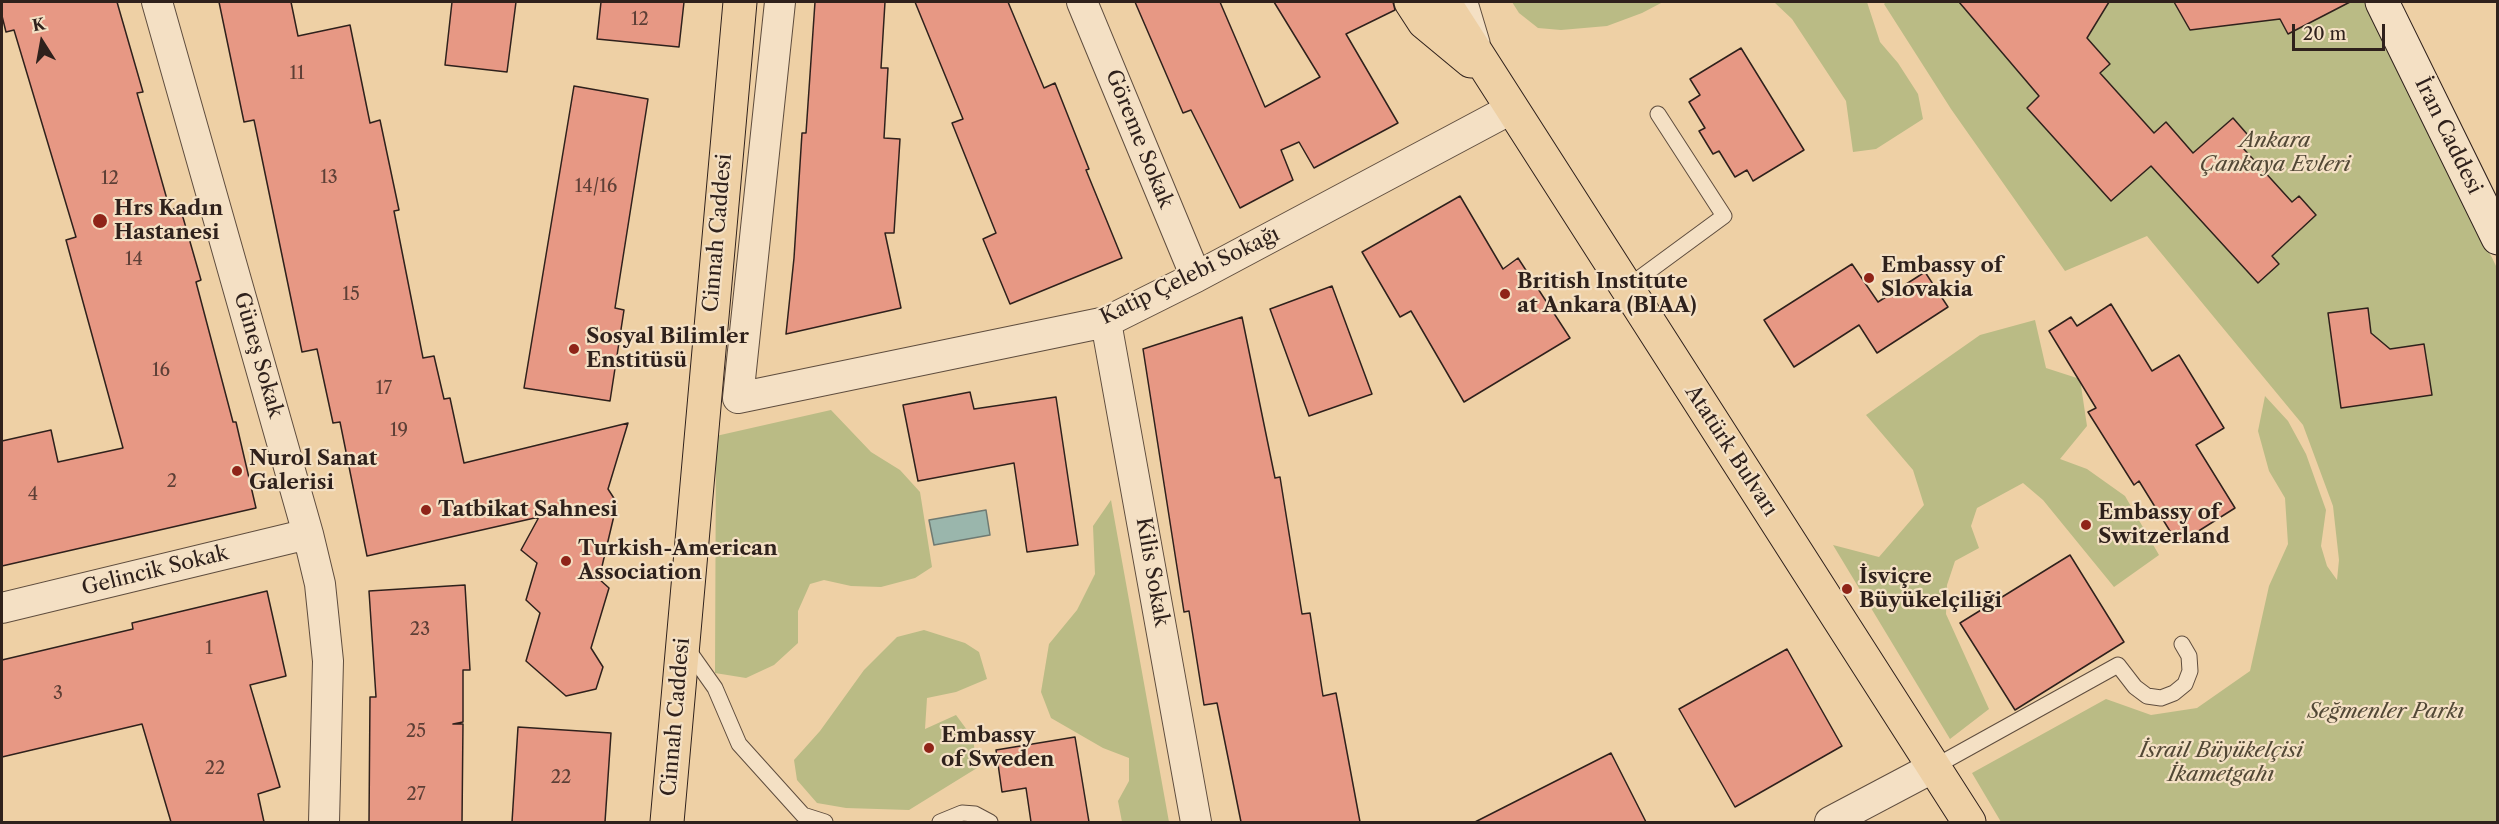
<!DOCTYPE html>
<meta charset="utf-8">
<style>
body{margin:0}
#map{position:relative;width:2499px;height:824px;overflow:hidden;background:#eed0a5;font-family:"Libre Caslon Text",serif}
canvas{display:block}
.frame{position:absolute;inset:0;border:3px solid #2f211c;pointer-events:none}
.north{position:absolute;left:12px;top:12px;width:60px;height:60px;-webkit-text-stroke:4px #f4e0c4;paint-order:stroke;rotate:349deg;font-size:16px;font-weight:700;line-height:24px;text-align:center;color:#2f211c}
.north::after{content:'';display:block;margin:auto;width:21px;height:27px;background:#2f211c;clip-path:polygon(50% 0,100% 100%,50% 72%,0 100%)}
.scale{position:absolute;left:2292px;top:24px;width:93px;height:27px;box-sizing:border-box;border:3px solid #2f211c;border-top:0;padding-left:8px;font-size:18px;line-height:21px;white-space:nowrap;color:#2f211c;-webkit-text-stroke:4px #f4e0c4;paint-order:stroke}
</style>
<div id="map">
<canvas width="2499" height="824"></canvas>
<div class="frame"></div>
<div class="north">K</div>
<div class="scale">20 m</div>
</div>
<script>
const g = document.querySelector('canvas').getContext('2d');
g.lineJoin = 'round';
function paint(path, color) {
  g.fillStyle = color;
  g.fill(path, 'evenodd');
}
function poly(rows) {
  const path = new Path2D();
  for (const r of rows) {
    path.moveTo(r[0], r[1]);
    for (let i = 2; i < r.length; i += 2) path.lineTo(r[i], r[i + 1]);
  }
  return path;
}
function stroke(path, color, width, dash) {
  g.strokeStyle = color;
  g.lineWidth = width;
  g.lineCap = dash ? 'butt' : 'round';
  g.setLineDash(dash || []);
  g.stroke(path);
}
function write(font, color, halo, rows, align = 'center') {
  g.font = font + ' "Libre Caslon Text",serif';
  g.lineWidth = 4.5;
  g.setLineDash([]);
  g.textBaseline = 'middle';
  g.strokeStyle = halo;
  g.fillStyle = color;
  for (const [text, x, y, turn = 0] of rows) {
    g.save();
    g.translate(x, y);
    g.rotate((+turn || 0) * Math.PI / 180);
    g.textAlign = isNaN(turn) ? turn : align;
    if (halo) g.strokeText(text, 0, 0);
    g.fillText(text, 0, 0);
    g.restore();
  }
}
paint(poly([
 [1512,2,1663,2,1642,13,1607,26,1561,30,1538,28,1519,13],
 [1774,2,1867,2,1880,42,1898,63,1918,94,1923,119,1876,149,1853,152,1846,101,1792,19],
 [1886,2,2367,2,2497,268,2497,822,2001,822,1972,773,2106,699,2151,715,2197,708,2250,671,2269,586,2288,544,2285,498,2269,471,2258,431,2265,396,2288,421,2306,454,2326,510,2321,546,2327,566,2337,580,2339,560,2333,506,2303,425,2147,236,2065,271,1951,109,1884,4],
 [2035,320,2046,368,2080,379,2087,426,2060,459,2087,469,2125,496,2159,555,2114,587,2043,500,2023,483,1977,508,1971,526,1979,548,1955,561,1947,585,1946,614,1989,709,1950,739,1833,545,1879,557,1924,505,1913,470,1866,415,1980,335],
 [831,410,871,452,900,470,920,492,932,567,915,578,881,587,851,586,824,580,810,584,798,611,798,643,774,665,746,678,715,673,716,436],
 [1111,500,1169,822,1122,822,1118,801,1129,781,1129,758,1103,748,1051,718,1041,692,1049,644,1077,610,1095,574,1093,526],
 [924,630,965,643,979,652,987,679,956,692,927,698,925,729,956,715,973,738,977,768,909,810,846,808,817,803,797,780,794,760,820,731,864,670,897,637]
]), '#babb85');
const water = poly([
 [986,510,990,535,934,545,929,520,986,510]
]);
paint(water, '#9ab6ac');
stroke(water, '#6f7a72', 1.5);
const building = poly([
 [2,2,117,2,143,92,137,93,170,210,180,207,201,280,196,282,233,422,236,422,256,508,2,566,2,441,51,430,58,462,123,448,66,240,76,237,14,30,6,32,2,16,2,2],
 [219,2,291,2,298,36,350,25,370,123,380,120,399,210,394,211,423,358,434,356,444,399,450,398,464,463,628,423,608,489,617,503,599,579,609,588,591,648,603,667,596,689,566,696,526,661,540,613,526,600,537,563,521,550,539,517,367,556,340,422,333,423,317,349,302,352,254,120,244,122,219,2],
 [452,2,516,2,507,72,445,65,452,2],
 [601,2,684,2,679,47,597,39,601,2],
 [815,2,885,2,881,68,888,68,884,138,900,139,894,233,885,233,901,308,786,334,794,258,802,133,806,133,815,2],
 [915,2,1008,2,1044,88,1055,83,1089,169,1086,170,1122,258,1010,304,983,239,996,233,952,123,963,119,915,2],
 [1135,2,1220,2,1265,107,1320,77,1274,2,1393,2,1395,10,1346,34,1398,123,1314,168,1299,142,1281,150,1293,180,1240,208,1191,110,1183,113,1135,2],
 [1959,2,2109,2,2087,38,2110,64,2100,73,2154,133,2166,122,2193,153,2233,118,2247,134,2242,147,2292,202,2299,196,2316,215,2272,256,2279,264,2258,283,2151,166,2111,201,2027,108,2039,96,1959,2],
 [2174,2,2350,2,2288,34,2280,19,2190,30,2174,2],
 [1741,48,1804,150,1753,181,1747,170,1735,177,1719,151,1713,154,1699,131,1705,128,1689,102,1700,95,1690,79,1741,48],
 [574,86,648,99,615,308,624,310,610,401,524,388,574,86],
 [1460,196,1503,269,1518,258,1570,338,1464,402,1411,311,1400,317,1362,252,1460,196],
 [1852,264,1878,302,1925,272,1948,307,1877,353,1859,325,1794,367,1764,320,1852,264],
 [1332,286,1372,394,1309,416,1270,309,1332,286],
 [2111,304,2152,371,2179,355,2224,428,2196,445,2235,508,2178,544,2139,481,2134,485,2088,412,2096,408,2049,331,2071,317,2077,326,2111,304],
 [2368,308,2371,333,2390,349,2424,344,2432,395,2341,408,2328,313,2368,308],
 [1242,317,1275,478,1280,477,1302,614,1310,613,1323,696,1336,693,1360,822,1241,822,1217,703,1204,705,1189,611,1184,612,1143,349,1242,317],
 [970,392,974,409,1056,397,1078,545,1027,552,1014,463,918,481,903,405,970,392],
 [2070,555,2124,642,2015,710,1960,623,2070,555],
 [465,585,470,670,463,670,463,722,453,724,463,724,462,822,369,822,370,697,376,697,369,591,465,585],
 [267,591,286,676,250,685,280,787,258,794,264,822,171,822,142,724,2,757,2,660,133,629,132,623,267,591],
 [1787,649,1842,746,1735,807,1679,709,1787,649],
 [518,727,611,733,605,822,512,822,518,727],
 [1075,737,1089,822,1031,822,1026,788,1002,792,996,750,1075,737],
 [1611,753,1646,822,1475,822,1611,753]
]);
paint(building, '#e79884');
stroke(building, '#2f211c', 1.5);
const lane = poly([
 [1470,2,1482,42],
 [1626,288,1724,216,1658,114],
 [686,647,715,688,739,744,803,815,825,822],
 [1934,767,2118,665,2135,687,2147,696,2161,698,2174,693,2185,684,2190,671,2189,656,2182,644],
 [940,822,962,813,975,814,990,822]
]);
const street = poly([
 [157,2,308,534,320,584,328,661,324,822],
 [780,2,738,398,1106,322,1196,277,1511,109],
 [1082,2,1196,277],
 [1106,322,1196,822],
 [2,608,308,534],
 [1830,822,1934,767]
]);
const secondary = poly([
 [2382,2,2498,238]
]);
const primary = poly([
 [1411,2,1424,22,1471,61],
 [1444,2,1969,822],
 [667,822,740,2]
]);
stroke(lane, '#5f4d3e', 17);
stroke(street, '#5f4d3e', 32);
stroke(secondary, '#2f211c', 35);
stroke(primary, '#2f211c', 35);
stroke(lane, '#f4e0c4', 15);
stroke(street, '#f4e0c4', 30);
stroke(secondary, '#f4e0c4', 33);
stroke(primary, '#eed0a5', 33);
for (const [x, y, r, color] of [
 [100,221,8,"#8f2418"],
 [1869,278,6,"#8f2418"],
 [1505,294,6,"#8f2418"],
 [574,349,6,"#8f2418"],
 [237,471,6,"#8f2418"],
 [426,510,6,"#8f2418"],
 [2086,525,6,"#8f2418"],
 [566,561,6,"#8f2418"],
 [1847,589,6,"#8f2418"],
 [929,748,6,"#8f2418"]
]) {
  const dot = new Path2D();
  dot.arc(x, y, r, 0, 2 * Math.PI);
  g.fillStyle = color;
  g.fill(dot);
  stroke(dot, '#f4e0c4', 2);
}
write('18px', '#5d3f36', null, [
 ["12",640,20],
 ["11",297,74],
 ["13",329,178],
 ["12",110,179],
 ["14/16",596,187],
 ["14",134,260],
 ["15",351,295],
 ["16",161,371],
 ["17",384,389],
 ["19",399,431],
 ["2",172,482],
 ["4",33,495],
 ["23",420,630],
 ["1",209,649],
 ["3",58,694],
 ["25",416,732],
 ["22",215,769],
 ["22",561,778],
 ["27",416,795]
]);
write('21px', '#2f211c', '#f4e0c4', [
 ["İran Caddesi",2448,136,64],
 ["Göreme Sokak",1139,139,68],
 ["Cinnah Caddesi",718,233,-85],
 ["Katip Çelebi Sokağı",1190,276,-26],
 ["Güneş Sokak",258,355,74],
 ["Atatürk Bulvarı",1731,451,57],
 ["Gelincik Sokak",155,571,-14],
 ["Kilis Sokak",1152,572,80],
 ["Cinnah Caddesi",676,717,-85]
]);
write('italic 21px', '#524836', '#f4e0c4', [
 ["Ankara",2275,141],
 ["Çankaya Evleri",2275,165],
 ["Seğmenler Parkı",2386,712],
 ["İsrail Büyükelçisi",2221,751],
 ["İkametgahı",2221,775]
]);
write('bold 21px', '#2f211c', '#f4e0c4', [
 ["Hrs Kadın",114,209],
 ["Hastanesi",114,233],
 ["Embassy of",1881,266],
 ["Slovakia",1881,290],
 ["British Institute",1517,282],
 ["at Ankara (BIAA)",1517,306],
 ["Sosyal Bilimler",586,337],
 ["Enstitüsü",586,361],
 ["Nurol Sanat",249,459],
 ["Galerisi",249,483],
 ["Tatbikat Sahnesi",438,510],
 ["Embassy of",2098,513],
 ["Switzerland",2098,537],
 ["Turkish-American",578,549],
 ["Association",578,573],
 ["İsviçre",1859,577],
 ["Büyükelçiliği",1859,601],
 ["Embassy",941,736],
 ["of Sweden",941,760]
], 'left');
</script>
